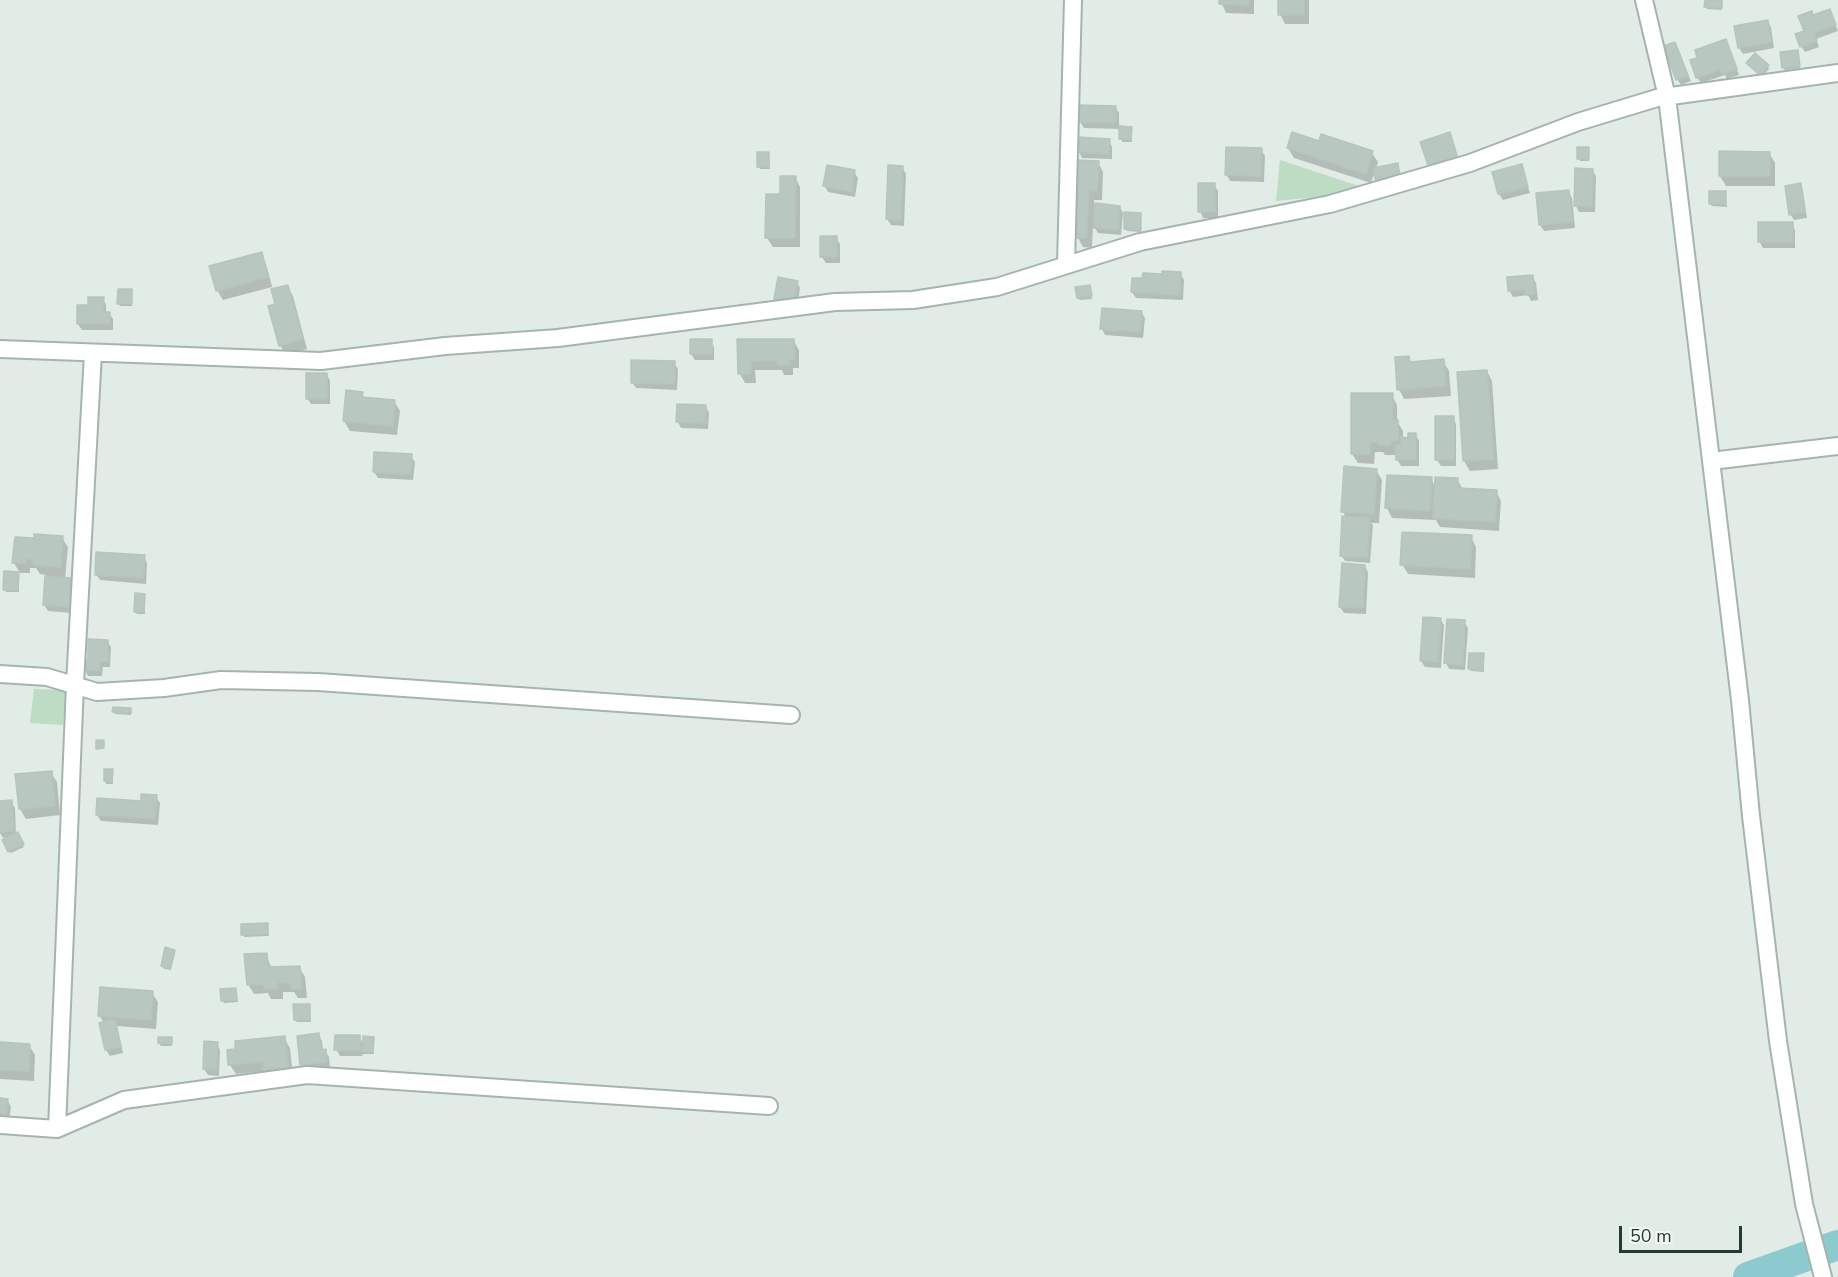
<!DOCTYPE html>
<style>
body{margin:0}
#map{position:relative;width:1838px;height:1277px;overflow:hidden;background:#e2ece7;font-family:"Nunito Sans",sans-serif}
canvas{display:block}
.scale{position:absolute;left:1619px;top:1226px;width:123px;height:27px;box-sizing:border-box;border:3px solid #233d34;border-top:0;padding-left:8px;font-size:18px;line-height:21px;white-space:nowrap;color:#233d34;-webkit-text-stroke:4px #f3f9f5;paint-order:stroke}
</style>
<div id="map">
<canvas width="1838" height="1277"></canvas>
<div class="scale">50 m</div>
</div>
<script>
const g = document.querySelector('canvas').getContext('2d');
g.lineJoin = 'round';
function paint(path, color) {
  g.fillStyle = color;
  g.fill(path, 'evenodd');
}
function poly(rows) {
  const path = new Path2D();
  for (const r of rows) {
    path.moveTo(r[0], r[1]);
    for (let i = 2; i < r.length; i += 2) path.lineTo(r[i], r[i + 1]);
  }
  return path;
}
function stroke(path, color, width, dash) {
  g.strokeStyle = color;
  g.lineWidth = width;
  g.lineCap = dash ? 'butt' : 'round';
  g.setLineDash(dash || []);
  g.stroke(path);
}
paint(poly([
 [1280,160,1359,186,1345,194,1276,201],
 [34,689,66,690,63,725,30,723]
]), '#bcdcc3');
paint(poly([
 [1220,0,1254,0,1254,14,1226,13],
 [1280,0,1309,0,1309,24,1285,24,1280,14],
 [1706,0,1722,0,1722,10,1707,9],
 [1813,17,1832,17,1838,31,1816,39,1819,47,1805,52,1801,46],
 [1767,21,1771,27,1774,48,1743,54,1739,48],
 [1726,41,1739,75,1727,79,1725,75,1701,83,1697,77],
 [1675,44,1691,81,1681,85,1677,79],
 [1798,54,1800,68,1785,70,1783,68],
 [1749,66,1768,66,1769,69,1762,77],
 [1115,107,1119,113,1119,128,1131,128,1132,142,1122,142,1121,129,1084,128,1080,122],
 [1109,140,1112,147,1112,159,1082,158,1079,152],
 [1320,142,1372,153,1378,162,1376,169,1397,165,1400,171,1403,184,1375,172,1371,183,1294,158,1288,148],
 [1588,149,1589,161,1580,161,1579,159],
 [1261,150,1265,156,1264,182,1230,181,1226,174],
 [768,153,770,169,760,169,759,167],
 [1769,153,1775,163,1775,186,1726,186,1720,176],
 [1098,162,1103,172,1102,200,1094,200,1094,205,1120,207,1123,213,1121,235,1098,233,1093,225,1092,248,1083,247,1078,238,1079,200,1075,192],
 [1521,166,1530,193,1503,200,1499,194],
 [902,167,906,174,904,226,891,225,887,219],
 [1592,170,1596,176,1595,212,1579,212,1576,206],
 [854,172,858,178,855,197,828,192,824,185],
 [795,177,800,187,800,247,773,247,767,238,782,195],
 [1214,185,1218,191,1218,218,1203,218,1200,211],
 [1800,185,1803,191,1807,218,1794,220,1790,214],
 [1568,191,1572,198,1575,228,1544,231,1540,225,1537,195],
 [1725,192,1727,207,1712,206,1710,204],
 [1140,215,1141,232,1127,231,1125,229],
 [1792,224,1795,230,1795,248,1763,248,1759,241],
 [836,238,840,244,840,263,826,263,822,257],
 [261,254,266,264,273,290,287,286,293,296,307,349,286,355,280,345,276,305,272,287,223,300,217,290],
 [1180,273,1184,280,1183,300,1136,298,1132,292],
 [1532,276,1536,283,1538,300,1531,301,1528,295,1513,297,1509,290],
 [797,282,800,288,797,308,779,305,776,299],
 [1090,287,1092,299,1080,300,1078,298],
 [131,291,132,306,120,306,119,304],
 [103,299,106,305,106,313,109,313,113,319,113,330,82,330,78,324,90,307],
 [1141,312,1145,318,1143,338,1105,335,1102,329],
 [793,340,799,350,799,368,793,368,793,375,784,375,782,370,755,370,756,383,745,383,740,374,739,341],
 [711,341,714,347,714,360,695,360,691,354],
 [1408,358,1411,363,1443,361,1449,371,1451,396,1404,399,1399,389],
 [674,363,678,369,677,390,636,388,632,382],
 [1487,371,1492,381,1498,469,1470,471,1464,461,1459,373],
 [326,374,330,380,330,404,311,404,307,398],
 [362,393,365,399,394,401,400,411,397,435,350,431,344,421],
 [1392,395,1397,405,1397,421,1403,431,1403,439,1410,439,1416,435,1419,441,1419,466,1401,466,1397,459,1397,455,1385,455,1383,452,1375,452,1374,464,1358,463,1352,454],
 [706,407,709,413,708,429,681,428,678,422],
 [1453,418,1456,424,1456,466,1441,466,1437,460],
 [411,456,415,462,413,480,378,478,374,472],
 [1376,470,1382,480,1379,523,1371,523,1373,525,1370,563,1345,561,1341,555,1346,518,1343,511],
 [1431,479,1436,488,1457,479,1463,490,1496,491,1501,501,1499,531,1440,527,1436,520,1392,518,1387,508],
 [1471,537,1476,547,1475,578,1408,574,1402,564],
 [62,538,68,547,65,579,71,579,74,585,72,613,48,611,44,605,46,575,40,574,36,568,30,568,30,573,20,573,14,563],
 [144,557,147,563,146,584,100,580,96,574],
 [1365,566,1368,573,1366,614,1344,613,1340,607],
 [18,573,19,592,6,592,5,589],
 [144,595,145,614,137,614,135,611],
 [1440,619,1444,625,1441,668,1425,667,1421,661],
 [1464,622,1468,628,1465,670,1449,669,1446,663],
 [107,641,111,647,110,667,103,667,102,676,88,676,85,670],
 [1483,655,1484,672,1471,671,1470,669],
 [130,710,131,715,115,714,114,711],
 [112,771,113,784,106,784,105,781],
 [51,773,57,782,60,815,26,819,20,809,17,776],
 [156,797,160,803,158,825,101,821,97,815],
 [0,802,11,802,15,808,16,834,24,847,11,853,4,841,10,837,3,838,0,833],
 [267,925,269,936,244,937,243,934],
 [174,951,175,953,171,970,164,969,162,966],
 [266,955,272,969,299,967,305,977,307,998,298,998,294,992,283,992,283,999,271,999,268,993,254,994,248,984],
 [235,990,238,1002,224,1003,222,1000],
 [152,993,158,1002,156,1029,117,1026,123,1053,110,1056,106,1050,104,1023,99,1015],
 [309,1005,311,1022,297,1022,295,1020],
 [318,1035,322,1041,323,1051,325,1051,329,1057,330,1068,305,1071,301,1065],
 [359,1037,364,1045,373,1038,374,1054,363,1054,362,1056,340,1056,336,1049],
 [171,1038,172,1046,161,1046,159,1043],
 [284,1038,290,1048,293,1077,271,1079,266,1071,236,1074,230,1065],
 [0,1044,29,1045,35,1055,34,1081,0,1079],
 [217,1044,220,1050,219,1076,208,1075,204,1069],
 [0,1099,8,1101,11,1107,9,1120,0,1118]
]), '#0003');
stroke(poly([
 [1748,1277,1838,1245]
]), '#8ccacf', 30);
const building = poly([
 [1219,0,1249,0,1249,5,1219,4,1219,0],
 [1278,0,1304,0,1304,15,1278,15,1278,0],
 [1705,0,1722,0,1722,8,1704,7,1705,0],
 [1830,9,1836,25,1814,33,1817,41,1800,47,1795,34,1804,31,1798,16,1812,11,1813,15,1830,9],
 [1768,20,1772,42,1738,48,1734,26,1768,20],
 [1726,39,1737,69,1722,74,1721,69,1696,78,1690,60,1697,58,1695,50,1726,39],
 [1675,42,1688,75,1676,80,1663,46,1675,42],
 [1798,50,1800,66,1782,68,1780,52,1798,50],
 [1755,53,1769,65,1760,75,1746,63,1755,53],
 [1079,105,1116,106,1116,123,1079,122,1079,105],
 [1119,126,1132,127,1131,140,1119,139,1119,126],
 [1292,132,1319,141,1321,134,1373,151,1366,174,1287,148,1292,132],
 [1450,132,1458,159,1429,168,1420,142,1450,132],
 [1078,137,1110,139,1109,154,1077,152,1078,137],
 [1226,147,1262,148,1261,176,1225,175,1226,147],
 [1577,147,1589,147,1589,159,1577,159,1577,147],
 [1719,151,1770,152,1770,176,1719,176,1719,151],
 [757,152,769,152,769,167,757,167,757,152],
 [1074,160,1099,161,1097,191,1089,190,1087,238,1076,238,1078,193,1073,193,1074,160],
 [1398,163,1400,178,1376,183,1373,168,1398,163],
 [1522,164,1528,187,1498,194,1492,172,1522,164],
 [827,165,855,170,852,192,823,186,827,165],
 [888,165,903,166,901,220,886,219,888,165],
 [1575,168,1593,169,1592,207,1574,206,1575,168],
 [780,176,796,176,795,238,765,238,766,194,780,194,780,176],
 [1198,183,1215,183,1215,212,1198,212,1198,183],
 [1801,183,1805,212,1789,215,1785,186,1801,183],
 [1569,190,1572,222,1539,225,1536,193,1569,190],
 [1709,191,1726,191,1726,204,1709,204,1709,191],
 [1095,203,1120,206,1118,230,1093,228,1095,203],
 [1124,212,1141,213,1141,230,1124,229,1124,212],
 [1758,222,1793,222,1793,242,1758,242,1758,222],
 [820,236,837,236,837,257,820,257,820,236],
 [262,252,268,277,216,291,209,266,262,252],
 [1162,271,1181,272,1180,295,1131,292,1132,278,1142,278,1143,273,1162,274,1162,271],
 [1533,275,1535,294,1526,295,1525,289,1508,291,1507,277,1533,275],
 [778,277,798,281,794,303,774,299,778,277],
 [288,285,303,339,279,346,268,306,275,304,271,289,288,285],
 [1090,285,1092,296,1077,298,1075,287,1090,285],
 [118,289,132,289,132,304,117,304,118,289],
 [88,297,104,297,103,312,110,312,110,324,77,324,77,305,88,305,88,297],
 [1102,308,1142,311,1140,332,1100,329,1102,308],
 [690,339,712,339,712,354,690,354,690,339],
 [737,339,794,339,795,359,789,359,789,365,777,365,777,360,751,361,751,374,738,374,737,339],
 [1409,356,1410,362,1444,359,1446,386,1397,390,1395,357,1409,356],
 [631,360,675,361,674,384,631,383,631,360],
 [1487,370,1494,459,1463,461,1457,372,1487,370],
 [306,373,327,373,327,399,306,399,306,373],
 [346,390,363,392,362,397,395,400,393,426,343,421,346,390],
 [1351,393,1393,393,1392,420,1398,420,1398,440,1391,440,1391,445,1378,445,1378,442,1370,442,1370,454,1351,454,1351,393],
 [677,404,706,405,706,423,676,422,677,404],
 [1435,416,1454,416,1454,460,1435,460,1435,416],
 [1408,433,1416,433,1416,460,1396,460,1396,445,1401,445,1401,437,1408,438,1408,433],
 [374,452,412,454,411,474,373,472,374,452],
 [1344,466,1377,469,1374,514,1341,512,1344,466],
 [1387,475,1432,477,1430,511,1385,508,1387,475],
 [1435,477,1458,478,1458,488,1497,490,1495,522,1433,518,1435,477],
 [1342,516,1370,518,1367,557,1340,556,1342,516],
 [1402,532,1472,535,1470,569,1400,565,1402,532],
 [34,534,63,536,61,567,33,565,33,559,26,559,25,564,12,563,15,537,34,538,34,534],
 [96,552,145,555,143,578,95,575,96,552],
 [1342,563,1365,565,1363,608,1339,607,1342,563],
 [4,571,19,572,18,590,3,590,4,571],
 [45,576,72,578,70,607,43,605,45,576],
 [135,593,145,594,144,612,134,612,135,593],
 [1423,617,1441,618,1438,662,1420,661,1423,617],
 [1447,619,1465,620,1463,665,1444,663,1447,619],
 [88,639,108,640,108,662,100,661,100,671,83,670,83,660,88,660,88,639],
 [1469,653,1484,653,1483,670,1468,669,1469,653],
 [113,707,131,708,131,713,112,712,113,707],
 [96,740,104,740,104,748,96,749,96,740],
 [104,769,113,769,112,782,104,781,104,769],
 [52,771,55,806,19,809,15,774,52,771],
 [141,794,157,795,155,819,96,815,97,798,141,801,141,794],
 [12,800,14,831,0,832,0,801,12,800],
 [18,832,24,844,8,852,2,840,18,832],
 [268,923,268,934,241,935,241,924,268,923],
 [165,947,175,950,170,969,161,966,165,947],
 [267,953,268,967,300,966,302,989,291,989,290,983,278,982,278,989,264,989,264,984,247,985,244,954,267,953],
 [100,987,153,991,151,1020,98,1016,100,987],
 [236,988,237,1000,221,1001,220,989,236,988],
 [293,1004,310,1004,310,1020,294,1020,293,1004],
 [115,1019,121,1047,105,1050,99,1023,115,1019],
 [319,1033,321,1050,326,1049,327,1062,300,1065,297,1036,319,1033],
 [335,1035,360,1035,360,1051,334,1050,335,1035],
 [285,1036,288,1068,263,1070,263,1062,228,1065,227,1050,235,1049,235,1041,285,1036],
 [363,1036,374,1037,373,1052,362,1052,363,1036],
 [158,1037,172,1037,172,1044,158,1043,158,1037],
 [204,1041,218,1042,216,1070,203,1069,204,1041],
 [0,1042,30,1044,29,1071,0,1070,0,1042],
 [0,1098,8,1099,6,1114,0,1113,0,1098]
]);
paint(building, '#b8c7c0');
stroke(building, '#b5c5be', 1.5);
const minor = poly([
 [1644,0,1667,97,1740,700,1751,816,1778,1041,1804,1204,1823,1277],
 [1066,264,1073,0],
 [0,349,321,361,445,346,558,338,835,302,913,300,997,287,1140,242,1330,204,1470,163,1578,122,1657,98,1838,73],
 [1711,461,1838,446],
 [0,674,47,677,97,692,164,688,221,680,318,682,791,715],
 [0,1125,57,1129,75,684,93,353],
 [57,1129,124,1100,307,1075,769,1106]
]);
stroke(minor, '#a5b4ae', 20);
stroke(minor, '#fff', 16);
</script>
